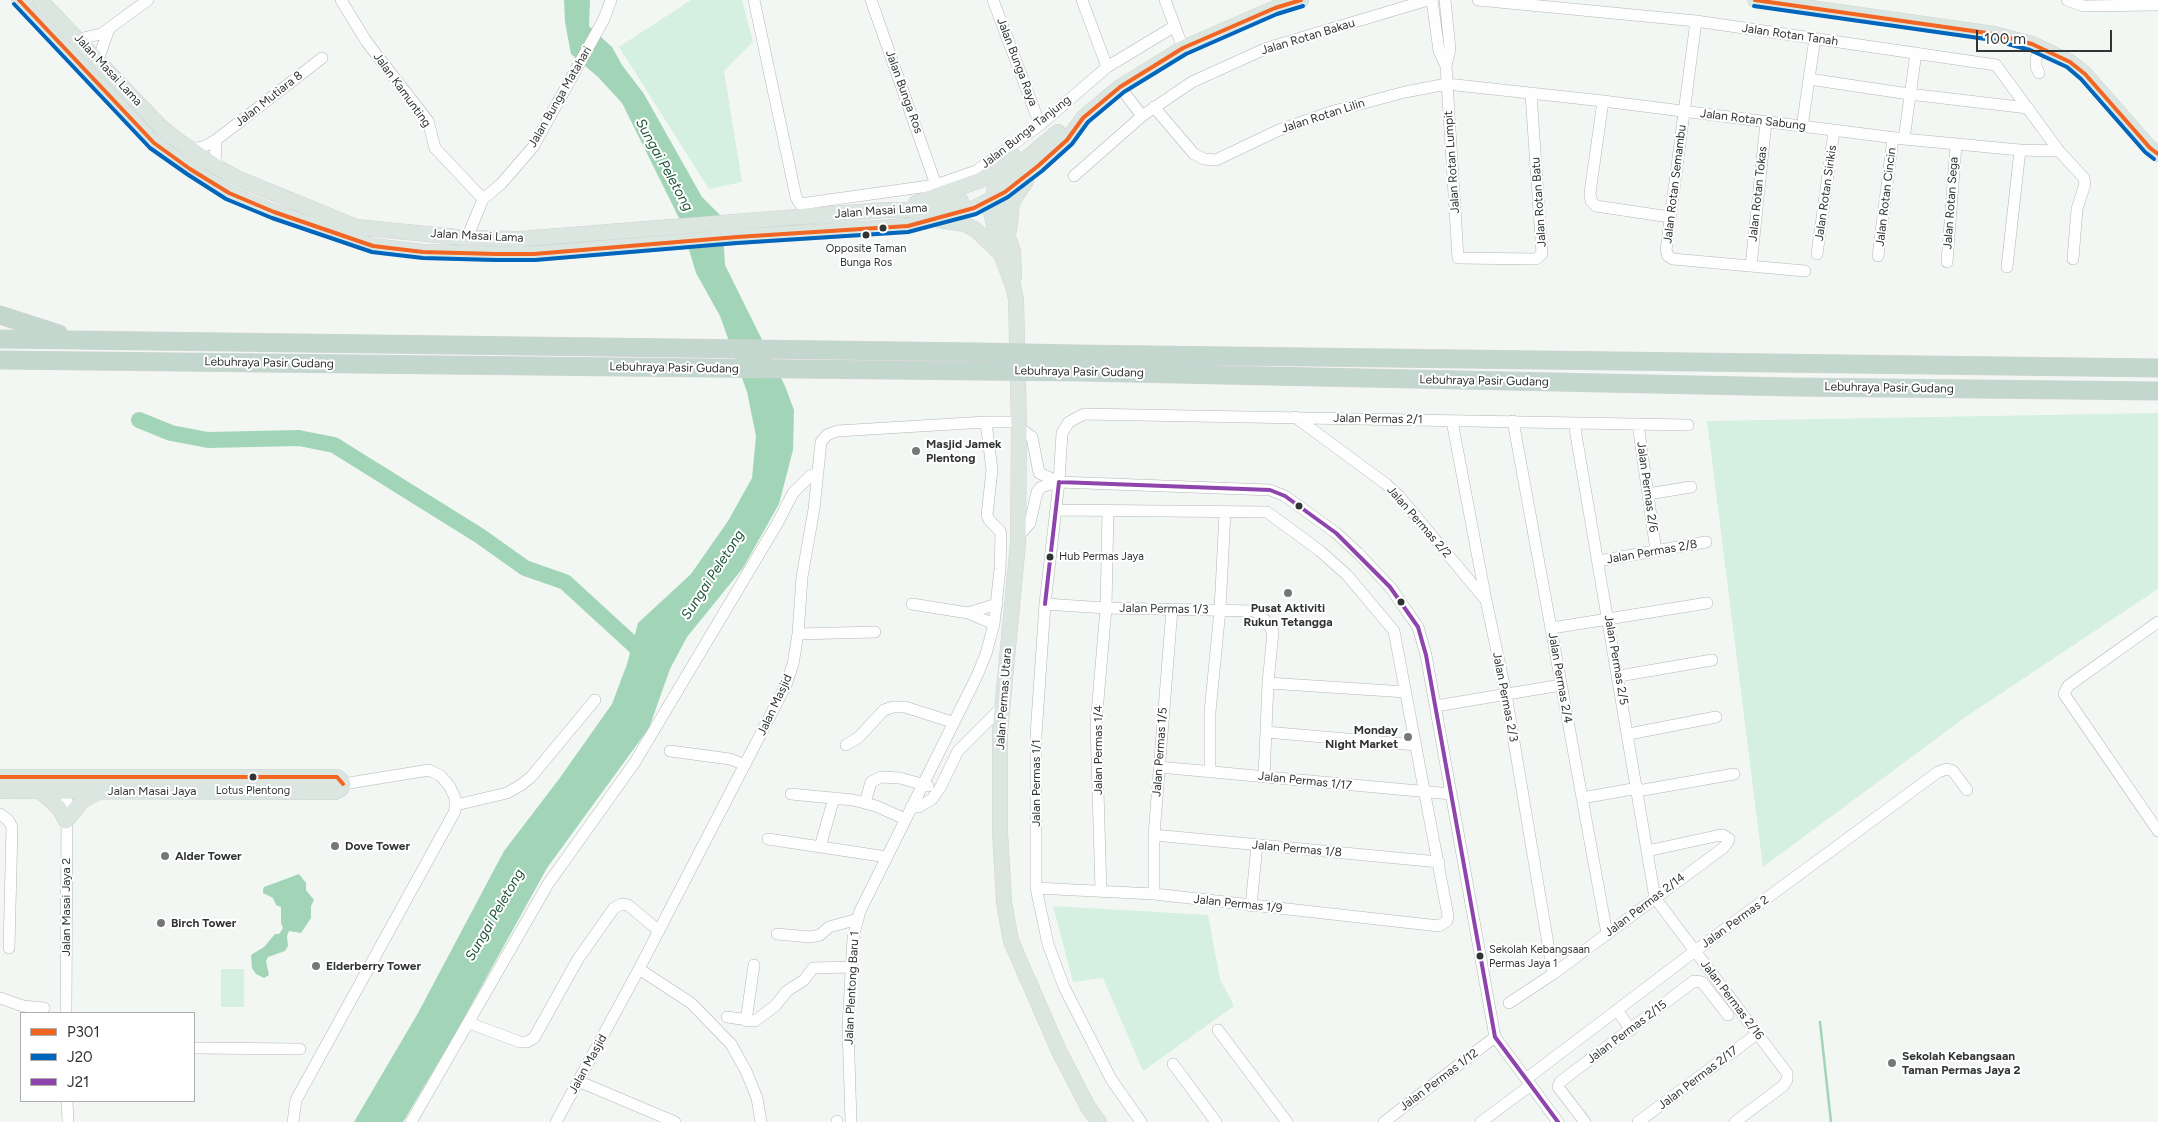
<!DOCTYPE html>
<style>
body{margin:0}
#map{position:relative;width:2158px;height:1122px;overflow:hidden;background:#f2f7f4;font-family:Figtree,sans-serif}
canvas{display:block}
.legend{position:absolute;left:20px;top:1012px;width:175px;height:90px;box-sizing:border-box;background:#fff;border:1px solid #adaead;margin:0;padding:6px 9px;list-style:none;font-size:15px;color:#313432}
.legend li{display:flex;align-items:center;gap:10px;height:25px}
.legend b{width:25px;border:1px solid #adaead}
.scale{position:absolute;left:1976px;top:30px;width:136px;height:22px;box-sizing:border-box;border:2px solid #313432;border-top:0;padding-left:6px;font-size:15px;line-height:18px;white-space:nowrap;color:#313432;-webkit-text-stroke:4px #fff;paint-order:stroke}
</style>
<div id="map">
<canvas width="2158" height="1122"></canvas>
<ul class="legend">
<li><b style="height:6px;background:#f26522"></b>P301</li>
<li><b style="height:6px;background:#0065bd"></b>J20</li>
<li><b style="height:6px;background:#8e44ad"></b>J21</li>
</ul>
<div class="scale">100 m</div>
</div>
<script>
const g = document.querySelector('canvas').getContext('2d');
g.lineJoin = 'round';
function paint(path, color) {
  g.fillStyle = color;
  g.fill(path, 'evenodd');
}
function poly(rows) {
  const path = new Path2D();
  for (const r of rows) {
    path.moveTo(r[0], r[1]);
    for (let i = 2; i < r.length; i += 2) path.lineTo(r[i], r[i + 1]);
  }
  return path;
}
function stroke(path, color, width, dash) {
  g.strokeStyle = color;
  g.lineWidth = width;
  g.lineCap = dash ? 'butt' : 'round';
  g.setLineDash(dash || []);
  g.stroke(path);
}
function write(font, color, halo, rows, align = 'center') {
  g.font = font + ' Figtree,sans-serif';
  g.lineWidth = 4;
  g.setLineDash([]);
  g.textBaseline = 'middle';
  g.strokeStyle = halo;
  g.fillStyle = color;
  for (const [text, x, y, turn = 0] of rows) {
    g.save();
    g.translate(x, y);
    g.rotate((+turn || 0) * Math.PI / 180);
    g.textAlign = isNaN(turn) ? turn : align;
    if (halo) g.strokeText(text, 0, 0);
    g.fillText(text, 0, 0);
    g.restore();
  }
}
paint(poly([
 [691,0,742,0,753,42,724,71,742,182,709,189,619,47],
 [2158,413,2158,589,1967,716,1763,867,1707,421],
 [1053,906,1208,915,1220,979,1234,1006,1143,1071,1103,978,1073,982],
 [221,969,244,969,244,1007,221,1007]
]), '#d5f0e0');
paint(poly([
 [564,0,590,0,589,26,612,47,622,65,644,94,702,197,722,217,725,265,785,386,794,410,793,450,779,504,743,568,687,637,670,669,649,728,547,868,454,1036,403,1122,354,1122,418,1013,504,851,559,779,612,704,627,664,638,623,691,574,728,521,752,478,756,436,747,392,720,316,696,273,680,220,622,103,598,77,571,54,565,22],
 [299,874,306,883,306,890,314,900,311,906,311,918,301,933,289,931,287,936,288,946,285,951,268,957,266,961,269,975,264,978,256,974,252,968,251,955,264,947,275,934,279,934,283,928,281,923,281,907,276,905,273,898,263,893,263,890,264,887]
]), '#a2d5b8');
stroke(poly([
 [1820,1022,1831,1122]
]), '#a2d5b8', 2.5);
stroke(poly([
 [139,420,171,433,208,440,299,438,334,445,480,536,525,568,565,582,649,659]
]), '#a2d5b8', 16);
const minor = poly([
 [341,0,366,41,428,121,435,148,483,199],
 [754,0,796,197,800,204,936,185,976,171,1040,125,1107,67,1175,26],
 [871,0,936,185],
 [993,0,1040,125],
 [1082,0,1107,67],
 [1165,0,1183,48],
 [1432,0,1439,51,1446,66],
 [1445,0,1450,49,1446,66,1458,258,1536,259,1542,254,1531,94],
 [1478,0,1696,21,1996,65,2059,151,2084,178,2085,184,2077,209,2073,259],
 [2067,0,2083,6,2158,5],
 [1696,21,1666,250,1668,256,1673,259,1805,271],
 [79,39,101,34,148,0],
 [98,60,109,29],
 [2039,73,2036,66,2036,59,2041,48],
 [1809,79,1909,94,2028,108],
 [1120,87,1142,116],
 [1603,101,1590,193,1591,201,1596,206,1670,217],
 [1154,107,1194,154,1204,159,1216,160,1279,130,1334,111,1405,92,1447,84,1603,101,1904,139,2020,150,2059,151],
 [1802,127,1815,38],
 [1904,139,1916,53],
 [190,149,203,147,216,140,322,58],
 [215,166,216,140],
 [1074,176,1142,116,1192,82,1267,48,1428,0],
 [467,238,483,199,501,184,533,147,604,19,611,0],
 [1817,254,1834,131],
 [1878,256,1893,138],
 [1947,262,1956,145],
 [1751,266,1766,122],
 [2007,267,2020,150],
 [1295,417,1386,484,1399,496,1484,598],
 [1452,421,1486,600,1506,694,1553,974],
 [1513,421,1607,934],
 [1574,423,1655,898,1787,1073,1787,1080,1783,1086,1735,1122],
 [1638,424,1656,551],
 [1019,428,1032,437,1039,473,1059,482],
 [1648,494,1691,487],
 [1018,537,1030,523,1037,492,1041,487,1059,482,1270,490,1285,496,1336,533,1358,553,1390,587,1418,627,1426,655,1495,1037,1558,1122],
 [1598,561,1706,542],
 [912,604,968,613,994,624],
 [1045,604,1106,608,1255,611,1265,620,1273,632,1268,683,1264,777],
 [968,613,997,604],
 [2158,622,2068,686,2064,694,2158,831],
 [1552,628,1707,603],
 [798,634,875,632],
 [1619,676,1712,660],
 [1268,683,1406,692],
 [1436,706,1561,685],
 [1266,732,1416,745],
 [1629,734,1716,717],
 [846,745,859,737,884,710,893,707,905,707,952,722],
 [670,751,730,759,745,765],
 [1159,767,1451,794],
 [1210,772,1210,712,1220,610,1225,512],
 [63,786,67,802,66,1013],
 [1638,791,1734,774],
 [791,794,853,800,876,806,905,819],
 [1582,798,1638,788],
 [865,803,871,782,881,777,900,778,928,786],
 [456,805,507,793,521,785,531,777,595,700],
 [911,807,919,807,932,799,940,788,958,751,1001,708],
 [0,814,8,820,12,827,9,948],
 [1154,835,1439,862],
 [768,839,887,857],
 [820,847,834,798],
 [1036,888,1154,894,1439,926,1447,921,1448,916,1394,631,1347,575,1320,551,1267,512,1056,510],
 [1101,891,1096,724,1106,608,1108,511],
 [1154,894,1154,835,1172,609],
 [1251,906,1257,845],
 [777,934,810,937,820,935,829,927,858,919],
 [639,969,691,1003,731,1044,746,1071,757,1098,761,1122],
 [0,998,23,1006,44,1008],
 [1509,1003,1553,974,1723,848,1728,842,1729,839,1723,835,1716,836,1647,851],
 [1617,1010,1631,1030],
 [727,1017,755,1021,775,1006,787,991,804,980,813,968,851,967],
 [746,1021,754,965],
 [469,1023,520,1042,527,1042,534,1038,578,959,614,908,622,904,628,905,659,931],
 [1218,1030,1287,1122],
 [194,1048,300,1049],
 [1173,1064,1216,1122],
 [1526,1079,1695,951,1938,772,1947,769,1953,771,1967,790],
 [578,1081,675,1122],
 [67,1101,68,1122],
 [293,1122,296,1100,455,811,455,798,450,787,441,776,429,770,343,784],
 [411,1122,548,884,635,762,777,524,793,493,810,476,818,473],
 [556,1122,639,969,786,685,793,664,798,634,802,577,814,509,821,442,827,435,837,431,986,422,1019,422],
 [837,1122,837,1121],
 [851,1122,848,1027,853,938,860,911,976,678,986,654,994,624,1000,569,1001,535,1000,531,989,520,987,515,992,470,986,422],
 [1141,1122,1111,1079,1064,987,1048,944,1036,888,1036,735,1045,604,1059,482,1062,433,1069,422,1084,414,1688,425],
 [1384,1122,1495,1037],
 [1481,1122,1531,1085],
 [1585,1122,1558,1087,1560,1082,1694,981,1702,982,1728,1015],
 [1638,1122,1757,1034]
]);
const major = poly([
 [19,0,154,143,190,169,229,193,274,212,373,246,423,252,496,254,534,254,737,237,908,226,974,208,1005,192,1038,166,1067,140,1083,118,1120,87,1183,48,1275,8,1301,0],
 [40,0,160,126,176,139,215,166,239,179,356,227,467,238,520,239,885,210,914,210,943,206,961,201],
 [1755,0,1994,34,2032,44,2070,62,2085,74,2150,148,2158,154],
 [1058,132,1002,179,995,188,990,208,1001,254,1013,286,1016,299,1019,428,1018,543,1000,732,1000,832,1004,902,1011,941,1059,1051,1088,1107,1099,1122],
 [916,203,981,180,1015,157],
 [998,207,1013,252,1014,277],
 [939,220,965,224,976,230,1000,253],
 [1009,231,1012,202,1026,181],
 [0,777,337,777,341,780,343,784,341,789,335,792,0,791],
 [40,791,59,808,66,821,82,801,99,792]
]);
const highway = poly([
 [0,315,59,334],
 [0,339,978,352],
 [1077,354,2158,368],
 [0,360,976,371],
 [1080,372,1793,387,2158,391]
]);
stroke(minor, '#b4b7b5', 12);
stroke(major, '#d1d3d2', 16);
stroke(highway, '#d1d3d2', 19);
stroke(minor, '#fdfefd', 11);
stroke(major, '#dbe6e1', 15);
stroke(highway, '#c4d7cf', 18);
const highwayBridge = poly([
 [978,352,1077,354],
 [976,371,1080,372]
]);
stroke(highwayBridge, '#d1d3d2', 19, []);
stroke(highwayBridge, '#c4d7cf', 18);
stroke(poly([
 [19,0,154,143,190,169,229,193,274,212,373,246,423,252,496,254,534,254,737,237,908,226,974,208,1005,192,1038,166,1067,140,1083,118,1120,87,1183,48,1275,8,1301,0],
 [1755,0,1994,34,2032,44,2070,62,2085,74,2150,148,2158,154],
 [0,777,337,777,343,784]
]), '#f26522', 4);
stroke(poly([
 [14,4,150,148,187,174,226,199,272,218,372,252,423,258,496,260,535,260,737,243,908,232,976,214,1008,197,1042,171,1072,144,1088,122,1124,92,1186,54,1277,14,1303,6],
 [1754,6,1993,40,2030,50,2067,67,2081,79,2145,152,2154,159]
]), '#0065bd', 4);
stroke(poly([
 [1059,482,1270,490,1285,496,1336,533,1390,587,1418,627,1426,655,1495,1037,1558,1122],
 [1045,604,1059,482]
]), '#8e44ad', 4);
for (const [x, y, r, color] of [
 [883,228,4.5,"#313432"],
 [866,235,4.5,"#313432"],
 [916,451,5,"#757876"],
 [1299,506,4.5,"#313432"],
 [1050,557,4.5,"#313432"],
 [1288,593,5,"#757876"],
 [1401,602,4.5,"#313432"],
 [1408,737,5,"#757876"],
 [253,777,4.5,"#313432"],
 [335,846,5,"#757876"],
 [165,856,5,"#757876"],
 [161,923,5,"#757876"],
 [1480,956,4.5,"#313432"],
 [316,966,5,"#757876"],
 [1892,1063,5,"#757876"]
]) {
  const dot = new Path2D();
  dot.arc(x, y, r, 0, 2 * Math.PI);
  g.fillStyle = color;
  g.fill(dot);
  stroke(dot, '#fff', 2);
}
write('11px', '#313432', '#fff', [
 ["Opposite Taman",866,249],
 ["Bunga Ros",866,263],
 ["Hub Permas Jaya",1059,557,"left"],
 ["Lotus Plentong",253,791],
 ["Sekolah Kebangsaan",1489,950,"left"],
 ["Permas Jaya 1",1489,964,"left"]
]);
write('12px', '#313432', '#fff', [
 ["Jalan Rotan Tanah",1790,35,8],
 ["Jalan Rotan Bakau",1308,37,-17],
 ["Jalan Bunga Raya",1017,62,69],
 ["Jalan Masai Lama",108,70,47],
 ["Jalan Kamunting",402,90,54],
 ["Jalan Bunga Ros",904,92,70],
 ["Jalan Bunga Matahari",560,97,-60],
 ["Jalan Mutiara 8",269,99,-38],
 ["Jalan Rotan Lilin",1323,116,-18],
 ["Jalan Rotan Sabung",1753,120,7],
 ["Jalan Bunga Tanjung",1026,132,-38],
 ["Jalan Rotan Lumpit",1452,162,-94],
 ["Jalan Rotan Semambu",1675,184,-83],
 ["Jalan Rotan Sirikis",1826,193,-82],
 ["Jalan Rotan Tokas",1758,194,-84],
 ["Jalan Rotan Cincin",1886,197,-83],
 ["Jalan Rotan Batu",1539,202,-94],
 ["Jalan Rotan Sega",1951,203,-86],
 ["Jalan Masai Lama",881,211,-4],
 ["Jalan Masai Lama",477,236,3],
 ["Lebuhraya Pasir Gudang",269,363,1],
 ["Lebuhraya Pasir Gudang",674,368,1],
 ["Lebuhraya Pasir Gudang",1079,372,1],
 ["Lebuhraya Pasir Gudang",1484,381,1],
 ["Lebuhraya Pasir Gudang",1889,388,1],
 ["Jalan Permas 2/1",1378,419,1],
 ["Jalan Permas 2/6",1647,487,82],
 ["Jalan Permas 2/2",1419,522,49],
 ["Jalan Permas 2/8",1652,552,-10],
 ["Jalan Permas 1/3",1164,609,1],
 ["Jalan Permas 2/5",1616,660,80],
 ["Jalan Permas 2/4",1560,678,80],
 ["Jalan Permas 2/3",1505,697,79],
 ["Jalan Permas Utara",1004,699,-86],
 ["Jalan Masjid",775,705,-65],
 ["Jalan Permas 1/4",1098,750,-90],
 ["Jalan Permas 1/5",1160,752,-86],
 ["Jalan Permas 1/17",1305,781,6],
 ["Jalan Permas 1/1",1036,783,-90],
 ["Jalan Masai Jaya",152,791],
 ["Jalan Permas 1/8",1297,849,5],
 ["Jalan Permas 1/9",1238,904,6],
 ["Jalan Permas 2/14",1645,905,-37],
 ["Jalan Masai Jaya 2",66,907,-90],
 ["Jalan Permas 2",1735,922,-36],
 ["Jalan Plentong Baru 1",852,988,-87],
 ["Jalan Permas 2/16",1732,1000,53],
 ["Jalan Permas 2/15",1627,1032,-37],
 ["Jalan Masjid",588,1064,-61],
 ["Jalan Permas 2/17",1698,1078,-37],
 ["Jalan Permas 1/12",1439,1080,-37]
]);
write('bold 12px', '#313432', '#fff', [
 ["Masjid Jamek",926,444],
 ["Plentong",926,458],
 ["Pusat Aktiviti",1288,608,"center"],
 ["Rukun Tetangga",1288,622,"center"],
 ["Monday",1398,730,"right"],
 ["Night Market",1398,744,"right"],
 ["Dove Tower",345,846],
 ["Alder Tower",175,856],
 ["Birch Tower",171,923],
 ["Elderberry Tower",326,966],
 ["Sekolah Kebangsaan",1902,1056],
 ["Taman Permas Jaya 2",1902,1070]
], 'left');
write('italic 14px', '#1d5338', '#fff', [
 ["Sungai Peletong",664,165,61],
 ["Sungai Peletong",713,575,-57],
 ["Sungai Peletong",495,915,-60]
]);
</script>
